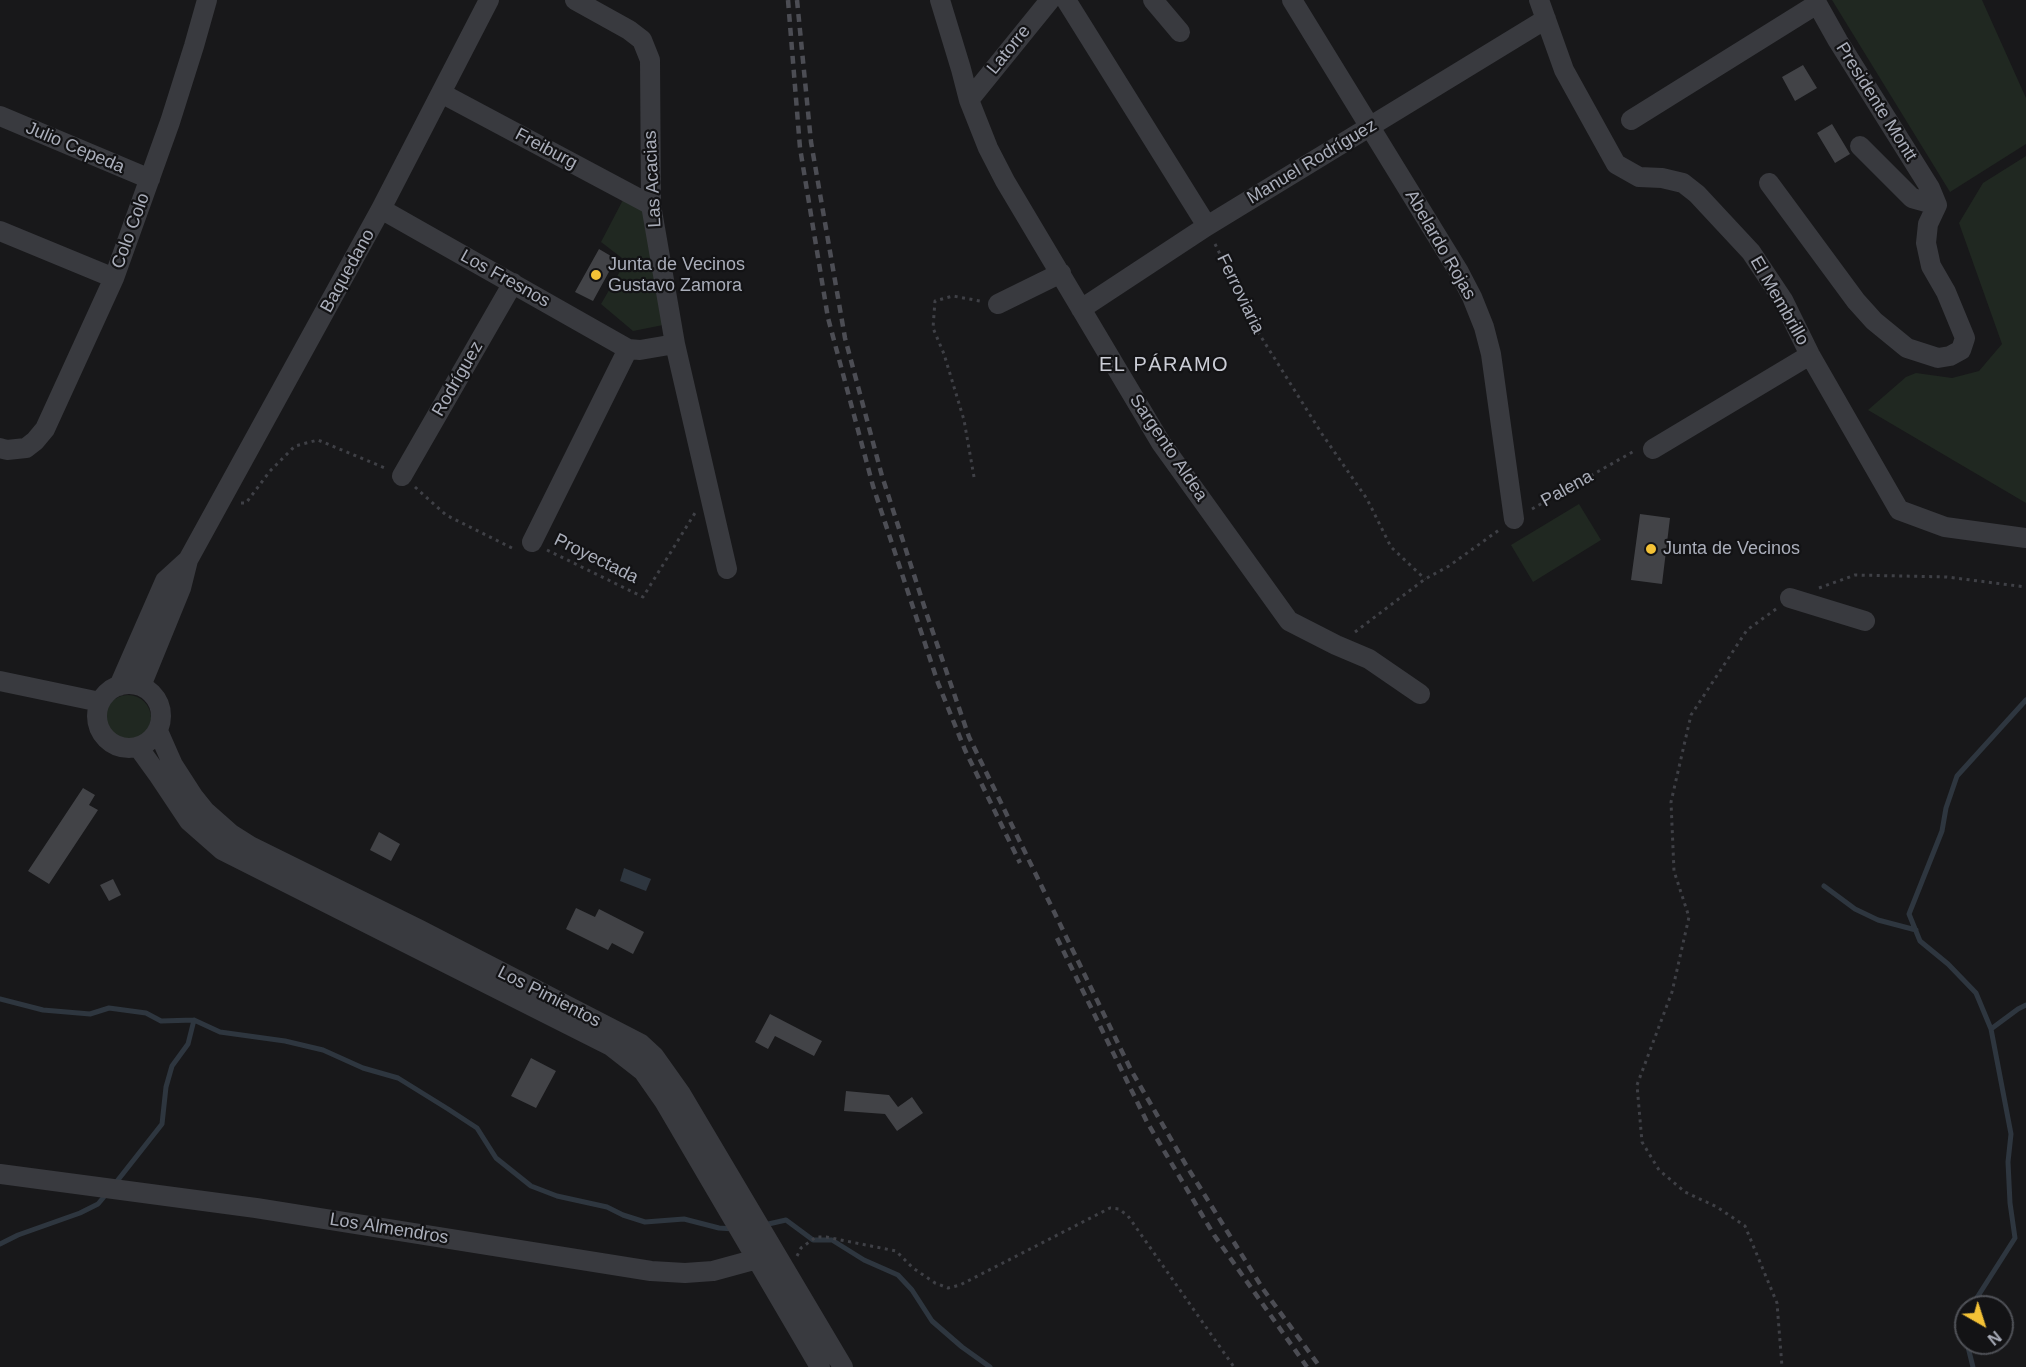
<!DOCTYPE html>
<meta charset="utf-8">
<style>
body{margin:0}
#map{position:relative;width:2026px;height:1367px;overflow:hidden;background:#18181a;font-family:Arial,sans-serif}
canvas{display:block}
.north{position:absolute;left:1954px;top:1295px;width:60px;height:60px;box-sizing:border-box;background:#131315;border:2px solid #4f5157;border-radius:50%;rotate:141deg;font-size:16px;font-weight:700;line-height:24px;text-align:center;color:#aaaeba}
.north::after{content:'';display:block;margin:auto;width:21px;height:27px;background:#f4c236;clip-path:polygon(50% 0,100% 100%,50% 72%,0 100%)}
</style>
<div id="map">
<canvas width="2026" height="1367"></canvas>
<div class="north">N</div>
</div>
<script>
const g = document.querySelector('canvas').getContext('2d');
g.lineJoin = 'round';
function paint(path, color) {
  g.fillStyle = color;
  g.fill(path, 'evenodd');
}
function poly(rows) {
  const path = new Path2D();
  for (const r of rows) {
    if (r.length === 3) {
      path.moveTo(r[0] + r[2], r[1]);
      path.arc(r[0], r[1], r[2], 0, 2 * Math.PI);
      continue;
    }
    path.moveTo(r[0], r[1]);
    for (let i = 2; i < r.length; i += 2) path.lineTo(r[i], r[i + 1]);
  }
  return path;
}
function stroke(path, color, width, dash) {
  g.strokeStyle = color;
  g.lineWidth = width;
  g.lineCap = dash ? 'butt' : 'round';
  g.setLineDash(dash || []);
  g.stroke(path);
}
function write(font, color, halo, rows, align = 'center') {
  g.font = font + ' Arial,sans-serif';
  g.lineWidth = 4.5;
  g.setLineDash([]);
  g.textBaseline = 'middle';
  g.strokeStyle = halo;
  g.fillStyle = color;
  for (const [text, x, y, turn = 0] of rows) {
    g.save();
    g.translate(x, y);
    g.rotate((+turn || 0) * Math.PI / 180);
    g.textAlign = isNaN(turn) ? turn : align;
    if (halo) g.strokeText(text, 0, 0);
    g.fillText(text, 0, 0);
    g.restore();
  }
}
paint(poly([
 [1832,0,1982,0,2026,98,2026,144,1950,192],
 [2026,156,2026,503,1868,410,1906,377,1916,373,1952,378,1979,371,2002,344,1959,223,1983,183],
 [624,198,646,212,663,325,633,331,601,304,626,261,601,242],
 [1579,504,1601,540,1533,582,1511,545],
 [128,718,23]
]), '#202821');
paint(poly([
 [624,868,651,879,646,891,620,881]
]), '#2e363f');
stroke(poly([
 [1824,886,1855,909,1878,920,1916,930],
 [0,999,43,1010,90,1014,109,1008,146,1013,161,1021,194,1020,220,1032,285,1041,323,1050,363,1068,398,1078,448,1109,477,1128,496,1158,531,1186,557,1196,607,1207,623,1215,645,1222,684,1219,719,1228,734,1229],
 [1991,1029,2018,1009,2026,1005],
 [114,1185,162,1124,166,1087,172,1066,188,1044,194,1020],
 [764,1225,786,1220,813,1240,832,1240,864,1260,898,1275,912,1290,932,1321,962,1347,990,1367],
 [0,1244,18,1235,80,1213,98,1204,108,1192],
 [1971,1307,2015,1238,2010,1203,2008,1162,2011,1134,1991,1029,1976,993,1948,964,1920,941,1909,914,1942,831,1946,808,1957,776,2026,700],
 [1966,1315,1961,1322,1966,1339],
 [1967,1343,1973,1367]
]), '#2e363f', 5);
paint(poly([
 [1803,65,1817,88,1795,101,1782,77],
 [1832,124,1850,154,1835,163,1817,133],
 [599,249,616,259,593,301,575,292],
 [1640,514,1670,518,1662,584,1631,580],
 [83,788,95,795,89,805,98,810,49,884,28,871],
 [379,832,400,844,391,861,370,850],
 [113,879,121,895,109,901,100,885],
 [576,908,595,917,599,909,644,932,633,954,612,943,608,950,566,929],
 [770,1014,822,1041,814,1056,775,1036,768,1049,755,1042],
 [531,1058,556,1071,536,1108,511,1096],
 [846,1091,889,1095,898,1107,912,1097,923,1113,897,1131,885,1114,844,1111]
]), '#424347');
stroke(poly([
 [1215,244,1258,332,1322,434,1367,499,1391,547,1425,579],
 [974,477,964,420,944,354,933,328,935,301,953,296,980,301],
 [415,487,446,515,516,550],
 [241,503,246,503,270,471,295,446,318,440,385,468],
 [1532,509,1636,450],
 [547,550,643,597,695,513],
 [1819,588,1855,575,1947,577,2026,587],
 [1776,609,1747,630,1691,715,1671,802,1674,871,1689,917,1672,992,1637,1085,1642,1142,1659,1170,1685,1192,1717,1207,1745,1226,1777,1303,1782,1367],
 [1355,632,1425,579,1449,566,1499,530],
 [797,1256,801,1248,816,1237,826,1237,896,1251,913,1268,935,1283,948,1288,960,1285,1110,1208,1119,1209,1128,1216,1234,1367]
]), '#3f4046', 3, [3, 4.5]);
stroke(poly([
 [575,0,629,30,642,40,650,60,651,205,675,344,727,569],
 [940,0,961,69,969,100,988,148,1005,181,1161,443,1289,621,1336,645,1369,659,1420,694],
 [1066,0,1207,226],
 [1153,0,1180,32],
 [1292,0,1459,272,1472,297,1484,327,1491,354,1514,519],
 [1539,0,1564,70,1616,164,1639,177,1662,178,1683,183,1697,194,1751,252,1783,300,1810,355,1899,510,1945,527,2026,538],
 [1815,0,1838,41,1930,188,1937,205],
 [441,93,651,205],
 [969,100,1050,0],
 [0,116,150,179],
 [1631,120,1817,4],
 [1860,146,1912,198,1937,205],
 [1769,183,1856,301,1874,321,1907,348,1938,358,1950,356,1961,350,1965,338,1946,292,1931,266,1926,243,1928,224,1937,205],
 [381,209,628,349,640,350,675,344],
 [0,231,114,278],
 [998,304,1061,273],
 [1081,309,1207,226,1546,19],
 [0,448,7,450,26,448,35,441,45,429,114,278,170,122,194,46,207,0],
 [1653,449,1810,355],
 [402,476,513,283],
 [532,542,628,349],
 [1790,598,1865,621],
 [0,681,100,702],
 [129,716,32],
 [119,686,165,581,188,560],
 [141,686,181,588,188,560,381,209,489,0],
 [158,731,173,765,193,796,205,811,231,834,250,846,420,930,641,1044,654,1056,681,1094,843,1367],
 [138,747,159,776,189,821,222,850,611,1046,643,1071,664,1101,820,1367],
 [0,1174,256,1208,651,1271,685,1273,713,1271,768,1256]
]), '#393a3f', 20);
stroke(poly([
 [788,0,800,148,828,318,873,486,938,683,965,750,1020,863],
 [797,0,811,142,845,338,882,476,927,615,969,737,1131,1070,1186,1165,1263,1289,1320,1367],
 [1057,938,1147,1122,1214,1235,1307,1367]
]), '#4c4d54', 4.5, [8, 6]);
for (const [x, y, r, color] of [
 [596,275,6,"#f4c236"],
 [1651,549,6,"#f4c236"]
]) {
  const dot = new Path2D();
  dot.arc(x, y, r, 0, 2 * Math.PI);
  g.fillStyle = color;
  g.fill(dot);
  stroke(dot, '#131315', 2);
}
write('18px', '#aaaeba', '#131315', [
 ["Latorre",1009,50,-51],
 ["Presidente Montt",1876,102,58],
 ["Julio Cepeda",75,148,23],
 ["Freiburg",546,149,28],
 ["Manuel Rodríguez",1312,162,-31],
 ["Las Acacias",653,179,-93],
 ["Colo Colo",131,231,-70],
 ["Abelardo Rojas",1440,245,60],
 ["Baquedano",348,271,-61],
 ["Los Fresnos",505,279,29],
 ["Ferroviaria",1240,294,64],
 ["El Membrillo",1779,301,60],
 ["Rodríguez",458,379,-60],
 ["Sargento Aldea",1168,448,56],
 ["Palena",1567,489,-29],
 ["Proyectada",596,559,26],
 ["Los Pimientos",549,997,27],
 ["Los Almendros",389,1229,9]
]);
write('18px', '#aaaeba', '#131315', [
 ["Junta de Vecinos",608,265],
 ["Gustavo Zamora",608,286],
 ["Junta de Vecinos",1663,549]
], 'left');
g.letterSpacing = '1.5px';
write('20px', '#cbcdd6', '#131315', [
 ["EL PÁRAMO",1164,365]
]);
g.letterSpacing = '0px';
</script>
